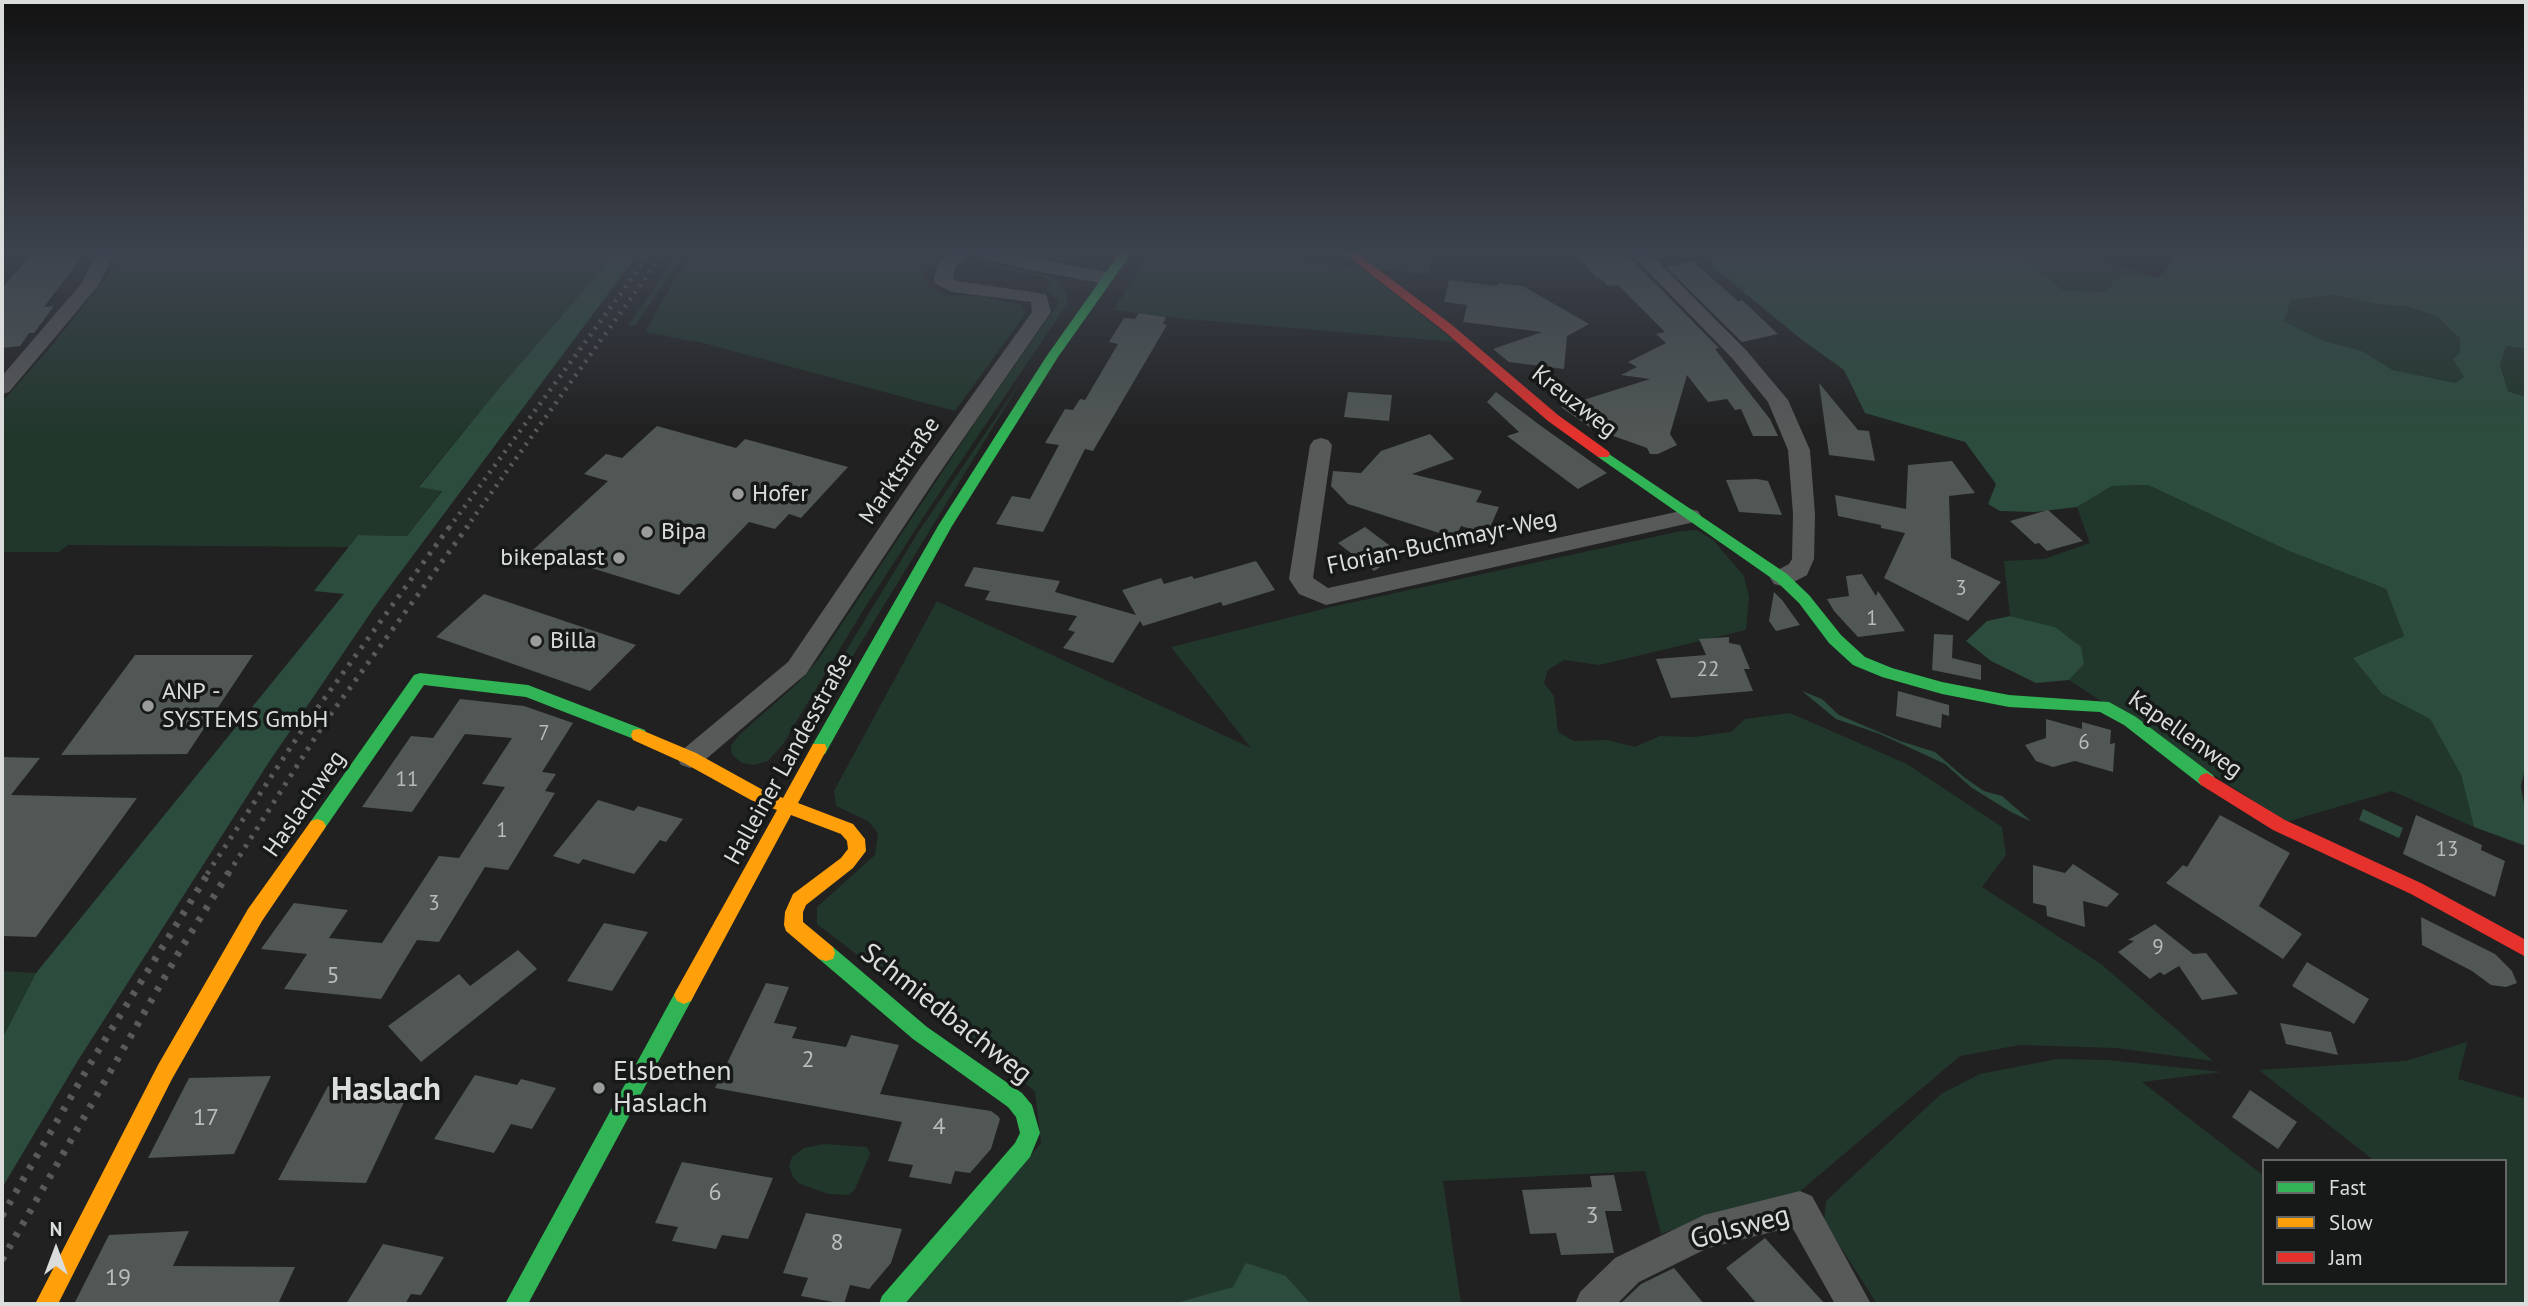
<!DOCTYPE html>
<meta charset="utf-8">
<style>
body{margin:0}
#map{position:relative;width:2528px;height:1306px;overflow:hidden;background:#212121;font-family:"PT Sans",sans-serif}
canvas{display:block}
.frame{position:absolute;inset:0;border:4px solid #dbdddc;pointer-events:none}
.legend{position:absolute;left:2262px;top:1159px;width:245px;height:126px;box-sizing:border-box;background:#161917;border:2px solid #656766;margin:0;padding:9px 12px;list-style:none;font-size:21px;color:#dbdddc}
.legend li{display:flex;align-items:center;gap:14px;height:35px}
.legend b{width:35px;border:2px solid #656766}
.north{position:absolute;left:21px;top:1215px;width:70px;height:70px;-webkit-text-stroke:5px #161917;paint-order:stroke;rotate:0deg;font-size:19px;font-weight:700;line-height:28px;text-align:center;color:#dbdddc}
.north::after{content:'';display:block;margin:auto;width:24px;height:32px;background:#dbdddc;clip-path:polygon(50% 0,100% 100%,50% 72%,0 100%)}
</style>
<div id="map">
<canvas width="2528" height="1306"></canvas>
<div class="frame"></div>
<ul class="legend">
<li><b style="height:9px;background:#30b455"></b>Fast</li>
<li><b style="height:9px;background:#ff9f0a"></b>Slow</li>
<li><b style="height:9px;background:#e5322d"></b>Jam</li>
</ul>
<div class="north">N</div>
</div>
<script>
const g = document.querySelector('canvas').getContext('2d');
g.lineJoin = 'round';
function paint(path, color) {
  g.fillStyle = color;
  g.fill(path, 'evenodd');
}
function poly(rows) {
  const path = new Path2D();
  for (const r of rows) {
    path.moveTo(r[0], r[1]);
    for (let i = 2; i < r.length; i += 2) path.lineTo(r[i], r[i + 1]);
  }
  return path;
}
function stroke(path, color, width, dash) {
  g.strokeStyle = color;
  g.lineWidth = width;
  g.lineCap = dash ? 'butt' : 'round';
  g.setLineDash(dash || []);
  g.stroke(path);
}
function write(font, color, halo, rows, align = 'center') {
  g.font = font + ' "PT Sans",sans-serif';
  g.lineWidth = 7;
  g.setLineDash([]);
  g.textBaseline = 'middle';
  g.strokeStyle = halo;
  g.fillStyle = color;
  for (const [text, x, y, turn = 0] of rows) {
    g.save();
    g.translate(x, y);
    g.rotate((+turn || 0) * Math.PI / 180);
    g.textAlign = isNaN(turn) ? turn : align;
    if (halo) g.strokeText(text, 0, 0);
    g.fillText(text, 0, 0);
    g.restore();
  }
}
paint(poly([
 [119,251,619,251,500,387,419,486,442,490,407,536,358,535,349,547,68,545,59,552,2,552,2,402,50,348,112,270],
 [679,251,687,251,635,326,628,326],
 [691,251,942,251,924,274,928,287,946,295,981,296,1020,304,1026,313,955,411,703,343,645,332],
 [999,251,1098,251,1080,258,1051,261],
 [1152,251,1227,251,1362,268,1456,342,1186,319,1113,310],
 [1358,251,1428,251,1431,275,1378,269],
 [2012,251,2075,251,2157,278,2123,274,2114,280,2107,292,2064,290],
 [987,263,1051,277,1066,290,1067,304,930,507,862,612,783,744,768,761,754,765,742,763,732,755,731,746,739,735,798,683,818,660,974,424,1057,305,1058,299,1046,290,1051,281,1046,278,981,264],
 [2334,295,2375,304,2405,306,2436,316,2460,338,2464,377,2456,383,2393,370,2362,351,2321,340,2284,321,2291,300],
 [2506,346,2526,349,2526,397,2508,391,2500,365],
 [1023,378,807,731,790,743,919,531],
 [2148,485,2289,551,2386,589,2404,636,2353,658,2382,694,2430,719,2461,775,2474,827,2392,791,2286,822,2069,680,2084,664,2055,627,2010,616,2004,561,2044,559,2090,543,2077,507,2112,486],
 [1697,530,1713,540,1744,576,1749,597,1746,630,1599,665,1564,660,1548,670,1544,683,1554,696,1558,732,1574,741,1607,740,1635,747,1660,736,1694,737,1731,732,1745,719,1790,713,1907,764,2002,827,2006,855,1982,887,2101,964,2213,1061,2116,1048,2020,1045,1960,1056,1786,1203,1723,1212,1661,1234,1645,1171,1443,1181,1461,1304,1311,1304,1286,1276,1173,1304,906,1304,1041,1143,1035,1091,817,924,817,907,875,855,878,833,868,821,836,806,834,791,937,601,1251,748,1171,647,1331,607,1681,531],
 [2,971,36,973,2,1039],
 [2467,1042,2458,1079,2526,1099,2526,1304,1877,1304,1824,1221,1826,1201,1941,1094,1980,1074,2057,1059,2107,1060,2222,1072,2142,1082,2264,1176,2264,1283,2505,1283,2505,1161,2371,1161,2372,1159,2259,1070,2406,1061],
 [824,1144,867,1147,870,1154,855,1189,849,1195,829,1194,800,1184,793,1177,789,1166,792,1157,804,1148]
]), '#22372c');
paint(poly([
 [618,251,640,251,376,605,269,762,77,1062,2,1188,2,1039,36,973,344,594,314,591,358,535,407,536,442,491,419,487,500,387],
 [1708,251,2012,251,2063,290,2107,292,2114,280,2123,274,2157,278,2175,260,2164,251,2526,251,2526,349,2506,346,2500,365,2508,391,2526,397,2526,763,2521,786,2526,817,2526,846,2474,827,2461,775,2430,719,2382,694,2353,658,2404,636,2386,589,2289,551,2148,485,2112,486,2077,507,2035,512,2000,511,1988,504,1996,484,1965,442,1865,413,1844,370,1801,339,1714,268],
 [2334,295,2375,304,2405,306,2436,316,2460,338,2460,353,2453,359,2464,377,2456,383,2393,370,2362,351,2321,340,2284,321,2291,300],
 [2010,616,2055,627,2081,647,2084,664,2069,680,2036,683,1991,661,1966,641,1987,621],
 [1802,691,1822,699,1839,715,1900,741,1935,752,1965,778,1984,791,2002,796,2032,822,2011,812,1972,788,1945,764,1880,734,1836,719],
 [1246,1263,1286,1276,1311,1304,1173,1304,1233,1287]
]), '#2c4c3d');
paint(poly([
 [2363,809,2403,828,2399,838,2359,820]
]), '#2f5040');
paint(poly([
 [34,251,86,251,44,307,54,306,34,333,29,333,20,346,2,348,2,288],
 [1574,251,1612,251,1614,253,1623,251,1719,348,1715,349,1770,419,1778,436,1753,436,1741,409,1735,410,1727,399,1708,402,1687,375,1670,434,1677,445,1658,454,1650,454,1647,448,1591,428,1561,407,1650,379,1621,375,1637,367,1628,362,1666,343,1656,334,1665,332,1618,285,1608,286,1600,278,1597,278],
 [1692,261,1738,301,1742,300,1778,334,1742,342,1666,267],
 [1449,280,1497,286,1498,283,1523,286,1589,324,1567,336,1564,369,1509,362,1493,349,1542,332,1463,322,1467,305,1444,302],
 [1139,313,1166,317,1163,324,1167,325,1093,451,1085,449,1043,532,996,524,1012,496,1030,499,1059,445,1045,443,1065,409,1073,410,1080,399,1085,400,1118,344,1109,342,1124,318,1135,319],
 [1819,383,1858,430,1869,431,1875,461,1829,455],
 [1348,392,1392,395,1389,421,1344,417],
 [1496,392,1541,426,1607,473,1578,489,1507,436,1519,432,1487,402],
 [657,426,736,448,745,439,848,467,801,518,789,514,775,529,749,522,679,595,533,550,608,481,584,474,606,454,622,458],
 [1430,434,1454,459,1412,474,1482,491,1476,502,1499,507,1487,534,1461,526,1455,538,1348,504,1331,486,1333,471,1361,473,1381,451],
 [1952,461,1975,493,1949,496,1951,558,2001,582,1968,621,1884,578,1905,533,1881,528,1881,525,1838,516,1835,495,1906,509,1908,465],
 [1757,479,1768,481,1782,515,1739,512,1726,480],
 [2048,510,2083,541,2047,551,2039,543,2035,544,2010,521],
 [1365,527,1401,554,1374,571,1338,543],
 [1256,561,1275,590,1223,606,1221,602,1143,626,1140,621,1113,663,1063,648,1075,632,1068,630,1077,616,985,600,990,591,964,586,974,567,1060,581,1055,592,1136,615,1122,590,1161,578,1164,584,1192,576,1194,579],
 [1862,574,1876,596,1878,591,1905,631,1858,637,1834,611,1827,599,1849,596,1846,576],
 [1774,592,1782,600,1800,625,1776,631,1769,621],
 [484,594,636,645,590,691,436,637],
 [1934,634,1953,635,1952,658,1981,665,1981,680,1932,670],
 [1729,637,1729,643,1740,645,1750,669,1744,669,1753,691,1671,698,1656,659,1706,655,1699,639],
 [135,655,253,655,187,754,61,755],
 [1898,691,1949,705,1949,716,1942,714,1941,728,1896,716],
 [460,699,524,706,573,723,542,772,556,774,545,791,555,793,508,870,485,867,439,942,417,940,381,999,284,989,307,954,261,949,294,903,348,910,329,938,382,943,439,856,459,858,505,787,482,784,512,738,465,734,412,812,362,807,411,736,433,738],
 [2046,719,2082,729,2082,722,2111,730,2110,744,2115,743,2113,772,2075,761,2053,767,2036,761,2025,745,2046,738],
 [2,757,40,758,11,795,137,798,36,937,2,936],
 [598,800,634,811,638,806,683,819,666,842,660,840,634,874,583,859,579,864,553,856],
 [2220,815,2290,853,2259,906,2302,934,2283,959,2166,883,2183,865,2187,867],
 [2416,815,2482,845,2481,850,2505,861,2495,897,2403,854],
 [2073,864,2119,894,2107,907,2083,901,2085,927,2047,916,2046,906,2033,903,2033,865,2065,873],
 [2421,917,2495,954,2512,971,2517,983,2506,987,2491,985,2472,971,2422,945],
 [604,923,648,932,612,991,567,981],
 [2155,924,2193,954,2206,953,2238,994,2202,1000,2179,966,2164,975,2160,972,2150,979,2118,952,2134,941,2128,940],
 [518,950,537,969,421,1062,388,1026,459,974,470,986],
 [2307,962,2369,999,2354,1024,2292,986],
 [766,983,789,987,774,1023,797,1027,792,1038,846,1047,851,1035,899,1045,880,1094,991,1111,998,1116,1000,1119,991,1149,970,1173,955,1171,951,1184,909,1177,913,1165,888,1161,902,1122,715,1088],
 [2280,1023,2331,1032,2338,1055,2286,1044],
 [475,1075,517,1085,521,1079,556,1088,532,1129,511,1124,494,1153,434,1139],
 [271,1076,234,1154,148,1158,189,1078],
 [362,1084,412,1085,366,1183,278,1180,328,1086,360,1089],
 [2250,1090,2297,1122,2278,1149,2232,1117],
 [682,1162,773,1178,748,1239,722,1235,716,1249,672,1241,678,1227,655,1223],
 [1614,1175,1622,1211,1605,1211,1614,1253,1561,1255,1556,1233,1530,1234,1522,1190,1592,1187,1590,1176],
 [806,1213,902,1229,891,1263,869,1289,850,1285,844,1304,801,1296,808,1278,783,1273],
 [189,1231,173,1266,295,1267,278,1304,74,1304,109,1235],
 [1765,1238,1825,1304,1757,1304,1726,1268],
 [383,1244,444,1257,421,1295,411,1294,405,1304,346,1304],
 [1674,1268,1704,1304,1620,1304,1641,1284]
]), '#505754');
paint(poly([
 [98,251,116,251,98,286,9,392,2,394,2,376,81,284,98,251],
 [951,251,996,251,1106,272,1115,278,1106,284,1030,270,969,254,956,265,953,278,957,281,1046,294,1051,312,936,478,806,674,699,765,690,768,681,765,677,758,681,751,788,662,920,468,1032,312,1031,302,952,292,936,284,934,280,938,263,951,251],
 [1628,251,1647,251,1746,350,1788,400,1810,450,1815,514,1814,559,1807,575,1790,584,1782,586,1774,584,1770,578,1774,572,1789,564,1792,559,1793,514,1788,450,1768,402,1732,358,1628,251],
 [1321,438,1328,440,1332,445,1313,578,1328,588,1690,509,1698,511,1701,516,1698,521,1690,523,1326,605,1299,594,1289,579,1310,445,1314,440,1321,438],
 [1800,1191,1812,1196,1871,1304,1835,1304,1792,1227,1708,1248,1639,1282,1617,1304,1575,1304,1580,1292,1615,1258,1704,1215,1800,1191]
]), '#585959');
paint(poly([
 [1121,251,1133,251,1058,357,952,526,825,754,813,754,811,749,813,744,938,526,1046,357,1121,251],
 [1603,450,1787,574,1809,595,1841,635,1865,657,1892,668,1942,682,2009,695,2109,702,2136,717,2213,775,2216,780,2213,785,2207,787,2201,785,2124,725,2100,712,2009,707,1942,694,1882,677,1853,665,1829,643,1799,603,1777,582,1598,457,1596,454,1603,450],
 [420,673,528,685,645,730,647,735,645,740,639,741,526,697,424,685,323,831,317,833,311,831,308,826,311,821,414,675,420,673],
 [826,945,833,947,927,1027,1022,1093,1032,1105,1040,1133,1030,1157,905,1304,879,1304,882,1296,1015,1143,1020,1133,1016,1117,1008,1107,913,1039,819,959,817,953,819,947,826,945],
 [684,986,691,989,694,995,691,1001,528,1304,505,1304,677,989,684,986]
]), '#30b455');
paint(poly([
 [639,729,696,753,763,790,783,798,813,744,825,744,827,749,798,803,853,824,865,839,866,851,853,868,806,905,803,912,803,922,833,947,835,953,833,959,826,961,819,959,786,931,784,925,785,912,793,894,841,858,848,849,847,841,841,834,791,815,691,1001,684,1004,677,1001,674,995,677,989,777,810,751,800,684,763,633,740,631,735,633,730,639,729],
 [317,819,323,821,326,826,323,831,262,921,172,1079,58,1304,35,1304,158,1065,248,909,311,821,317,819]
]), '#ff9f0a');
paint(poly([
 [1341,251,1354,251,1452,325,1558,415,1608,451,1610,454,1608,457,1598,457,1548,421,1444,331,1341,251],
 [2207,773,2285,820,2423,884,2526,940,2526,957,2411,894,2273,830,2201,785,2198,780,2201,775,2207,773]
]), '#e5322d');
stroke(poly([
 [449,528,652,251],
 [466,528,665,251]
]), '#5a5a5a', 4.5, [2.5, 6]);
stroke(poly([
 [207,874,308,721,450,526],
 [228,874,325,722,468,526]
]), '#5a5a5a', 5, [3.5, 7]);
stroke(poly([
 [2,1216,90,1064,209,872],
 [2,1260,182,947,229,872]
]), '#5a5a5a', 7, [4.5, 9]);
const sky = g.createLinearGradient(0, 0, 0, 434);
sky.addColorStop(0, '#121212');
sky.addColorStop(0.58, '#3d434e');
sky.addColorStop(1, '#3d434e00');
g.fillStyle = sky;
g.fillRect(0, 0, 2528, 434);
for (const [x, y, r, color] of [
 [738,494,7,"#9a9b9b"],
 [647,532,7,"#9a9b9b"],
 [619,558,7,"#9a9b9b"],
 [536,641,7,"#9a9b9b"],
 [148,706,7,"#9a9b9b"],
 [599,1088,7,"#9a9b9b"]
]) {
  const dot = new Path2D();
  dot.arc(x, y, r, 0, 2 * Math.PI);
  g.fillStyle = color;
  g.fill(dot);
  stroke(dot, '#161917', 2.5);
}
write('21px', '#b8bcba', null, [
 ["3",1961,589],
 ["1",1872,619],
 ["22",1708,670],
 ["7",544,734],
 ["6",2084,743],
 ["11",407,780],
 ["1",502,831],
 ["13",2447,850],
 ["3",434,904],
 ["9",2158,948]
]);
write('24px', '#dbdddc', '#161917', [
 ["Kreuzweg",1574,402,38],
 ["Marktstraße",900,471,-56],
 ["Florian-Buchmayr-Weg",1442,543,-12],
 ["Kapellenweg",2185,735,35],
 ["Halleiner Landesstraße",789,759,-61],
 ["Haslachweg",305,804,-55]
]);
write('24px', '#dbdddc', '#161917', [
 ["Hofer",752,494],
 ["Bipa",661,532],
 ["bikepalast",605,558,"right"],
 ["Billa",550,641],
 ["ANP -",162,692],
 ["SYSTEMS GmbH",162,720]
], 'left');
write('24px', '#b8bcba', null, [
 ["5",333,976],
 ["2",808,1060],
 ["17",206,1118],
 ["4",939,1127],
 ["6",715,1193],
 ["3",1592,1216],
 ["8",837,1243],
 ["19",118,1278]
]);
write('28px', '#dbdddc', '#161917', [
 ["Schmiedbachweg",946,1014,38],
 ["Golsweg",1740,1228,-15]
]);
write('28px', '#dbdddc', '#161917', [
 ["Elsbethen",613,1072],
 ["Haslach",613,1104]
], 'left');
write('bold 33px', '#dbdddc', '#161917', [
 ["Haslach",386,1091]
]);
</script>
